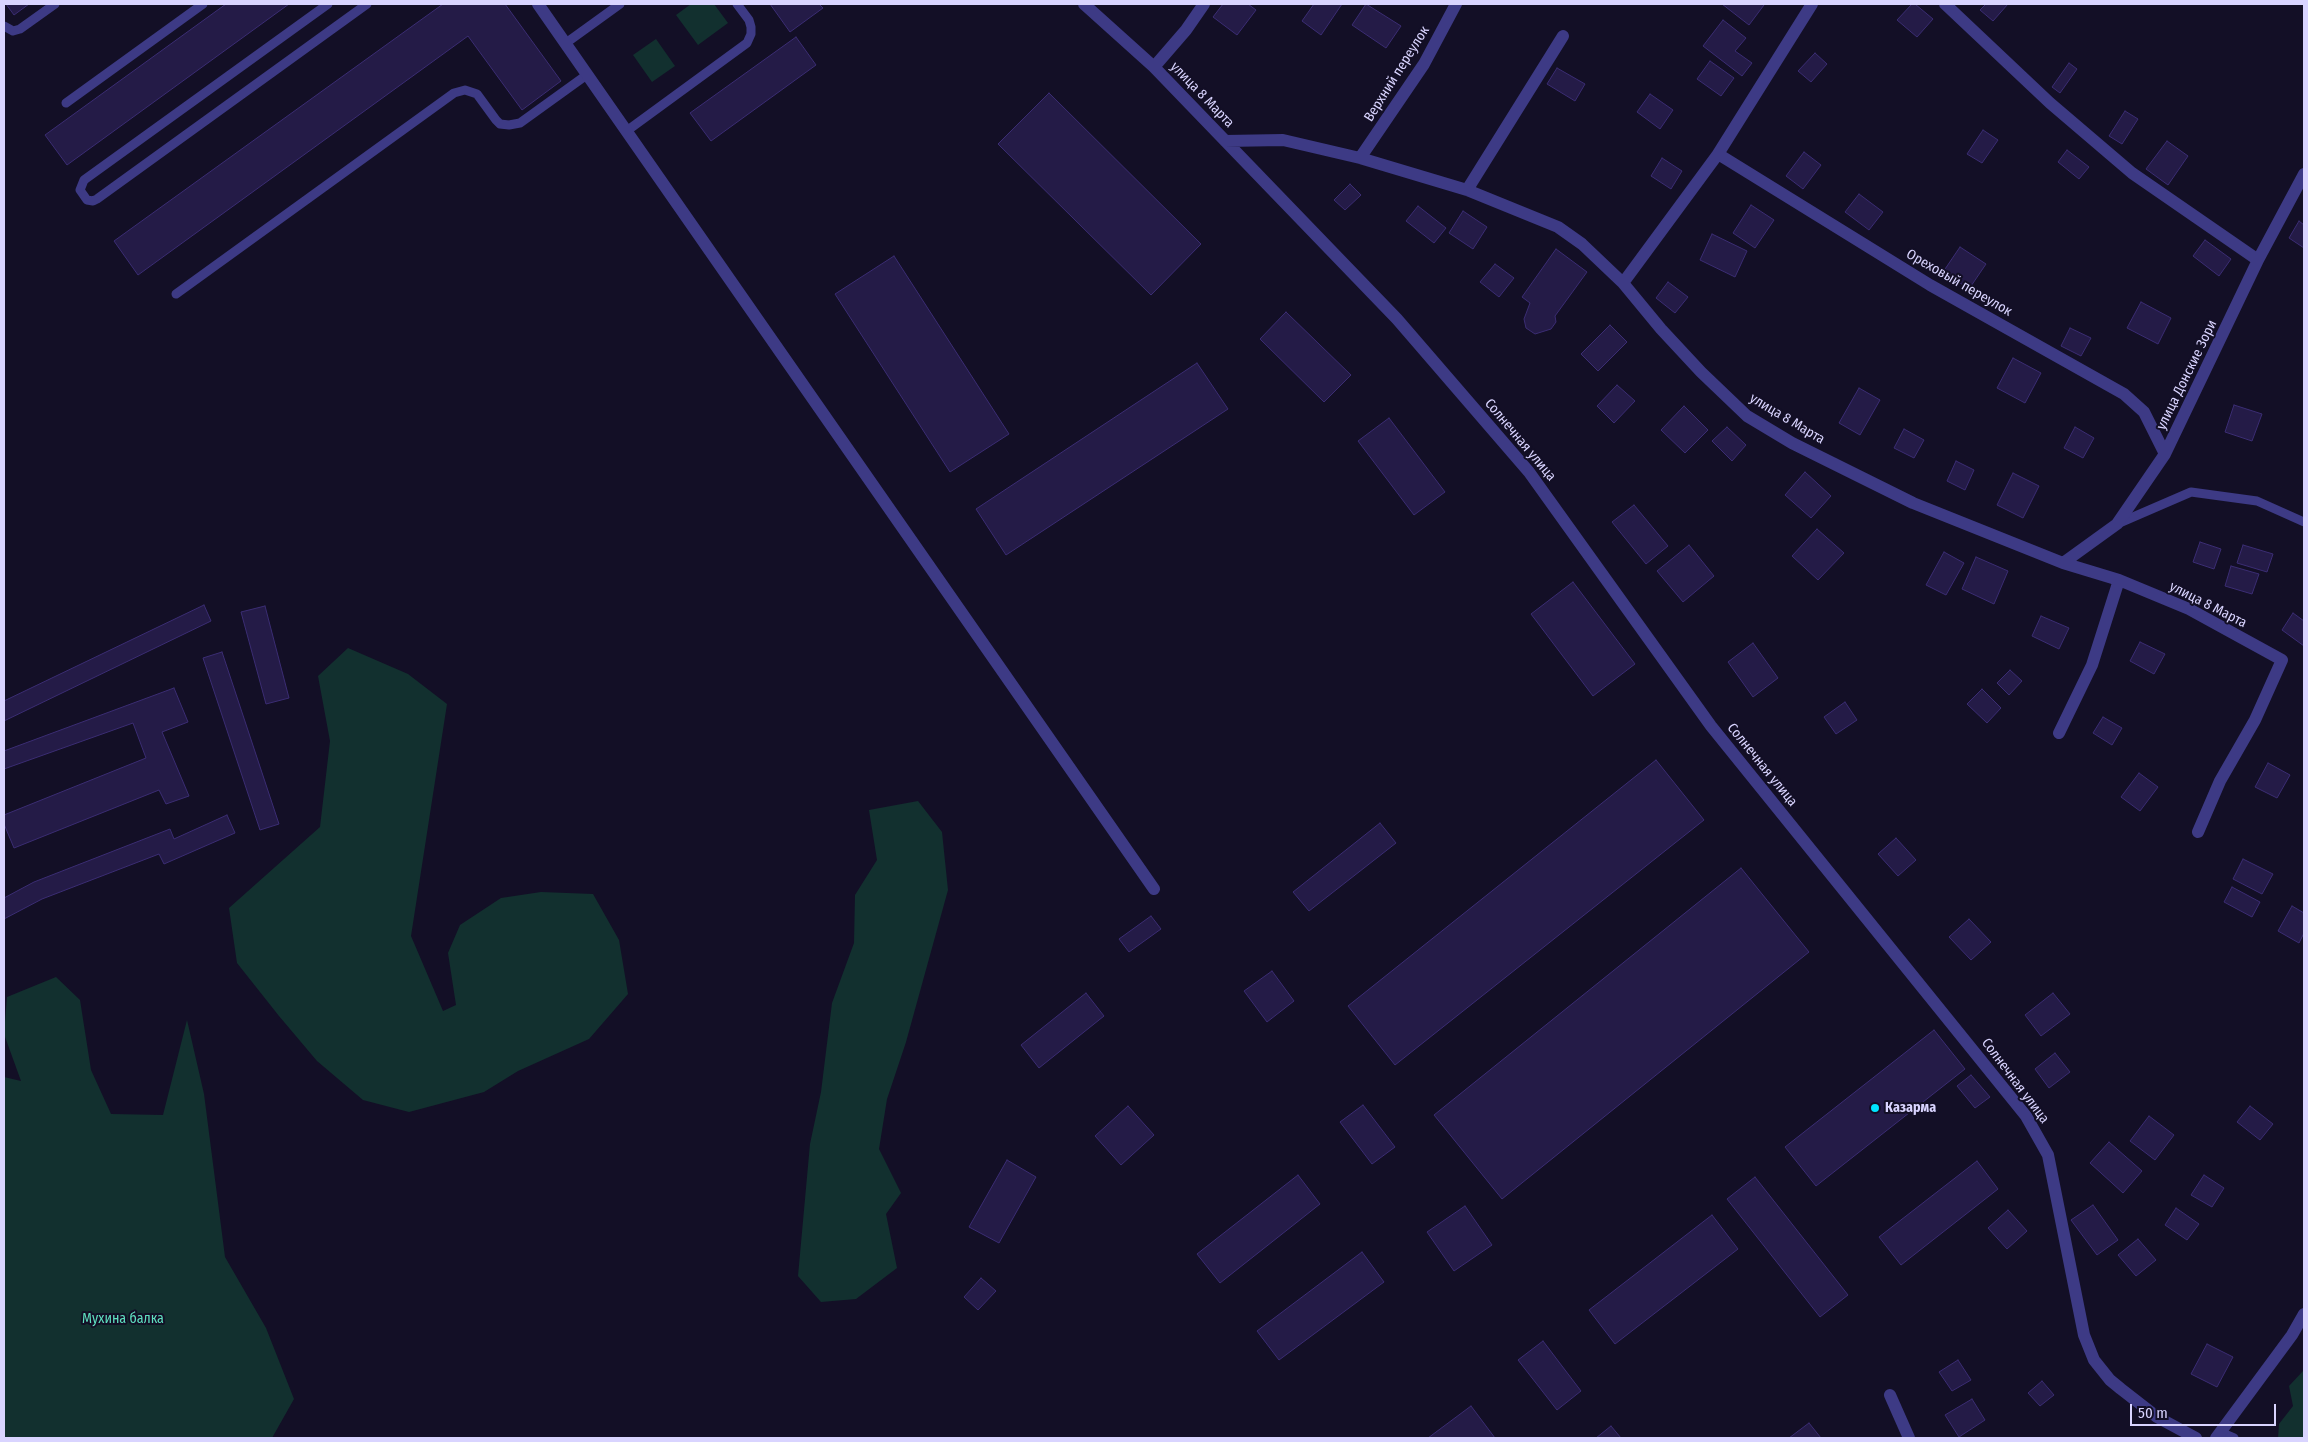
<!DOCTYPE html>
<meta charset="utf-8">
<style>
body{margin:0}
#map{position:relative;width:2308px;height:1442px;overflow:hidden;background:#130f26;font-family:"Fira Sans Condensed",sans-serif}
canvas{display:block}
.frame{position:absolute;inset:0;border:5px solid #d9d4ff;pointer-events:none}
.scale{position:absolute;left:2130px;top:1404px;width:146px;height:22px;box-sizing:border-box;border:2px solid #d9d4ff;border-top:0;padding-left:6px;font-size:15px;line-height:18px;white-space:nowrap;color:#d9d4ff;-webkit-text-stroke:4px #130f26;paint-order:stroke}
</style>
<div id="map">
<canvas width="2308" height="1442"></canvas>
<div class="frame"></div>
<div class="scale">50 m</div>
</div>
<script>
const g = document.querySelector('canvas').getContext('2d');
g.lineJoin = 'round';
function paint(path, color) {
  g.fillStyle = color;
  g.fill(path, 'evenodd');
}
function poly(rows) {
  const path = new Path2D();
  for (const r of rows) {
    path.moveTo(r[0], r[1]);
    for (let i = 2; i < r.length; i += 2) path.lineTo(r[i], r[i + 1]);
  }
  return path;
}
function stroke(path, color, width, dash) {
  g.strokeStyle = color;
  g.lineWidth = width;
  g.lineCap = dash ? 'butt' : 'round';
  g.setLineDash(dash || []);
  g.stroke(path);
}
function write(font, color, halo, rows, align = 'center') {
  g.font = font + ' "Fira Sans Condensed",sans-serif';
  g.lineWidth = 4;
  g.setLineDash([]);
  g.textBaseline = 'middle';
  g.strokeStyle = halo;
  g.fillStyle = color;
  for (const [text, x, y, turn = 0] of rows) {
    g.save();
    g.translate(x, y);
    g.rotate((+turn || 0) * Math.PI / 180);
    g.textAlign = isNaN(turn) ? turn : align;
    if (halo) g.strokeText(text, 0, 0);
    g.fillText(text, 0, 0);
    g.restore();
  }
}
paint(poly([
 [691,4,714,4,728,23,698,45,676,15],
 [656,39,675,66,652,82,633,55],
 [348,648,408,674,447,704,411,936,443,1011,456,1005,448,953,460,925,501,898,541,892,593,894,619,940,628,994,589,1039,518,1071,484,1092,409,1112,363,1100,317,1061,279,1016,237,963,229,908,320,827,330,741,318,676],
 [918,801,942,832,948,890,906,1042,887,1099,879,1149,901,1193,886,1214,897,1268,856,1299,821,1302,798,1276,810,1144,821,1092,832,1003,854,943,855,895,877,860,869,810],
 [56,977,80,1000,91,1070,111,1114,163,1115,187,1020,204,1094,225,1257,266,1328,294,1399,272,1438,4,1438,4,1077,21,1081,4,1034,7,997],
 [2303,1371,2304,1438,2278,1438,2279,1424,2293,1406,2289,1386]
]), '#12302f');
const building = poly([
 [6,4,29,4,14,15,6,4],
 [226,4,289,4,67,165,45,135,226,4],
 [443,4,505,4,561,81,522,110,468,36,138,275,114,241,443,4],
 [770,4,819,4,823,8,790,32,770,4],
 [1223,4,1248,4,1256,10,1237,35,1213,17,1223,4],
 [1314,4,1342,4,1321,35,1302,21,1314,4],
 [1366,4,1401,26,1386,48,1352,25,1366,4],
 [1722,4,1762,4,1764,5,1749,25,1722,4],
 [1912,4,1915,4,1933,19,1917,37,1897,20,1912,4],
 [1986,4,2008,4,1993,21,1980,10,1986,4],
 [1723,20,1746,38,1735,51,1752,63,1742,76,1703,46,1723,20],
 [796,37,816,65,711,141,690,113,796,37],
 [1815,53,1827,64,1811,82,1798,71,1815,53],
 [1710,61,1734,78,1721,96,1697,79,1710,61],
 [2069,63,2077,69,2060,93,2052,87,2069,63],
 [1557,68,1585,84,1575,101,1547,84,1557,68],
 [1049,93,1201,244,1151,295,998,144,1049,93],
 [1650,94,1673,110,1660,129,1637,112,1650,94],
 [2125,111,2138,119,2122,144,2109,136,2125,111],
 [1983,130,1998,140,1982,163,1967,154,1983,130],
 [2167,141,2188,156,2168,185,2146,169,2167,141],
 [2067,150,2089,167,2079,179,2058,162,2067,150],
 [1804,152,1821,165,1803,189,1786,176,1804,152],
 [1662,158,1682,171,1671,189,1651,176,1662,158],
 [1350,184,1361,195,1345,210,1334,200,1350,184],
 [1859,194,1883,212,1869,230,1845,212,1859,194],
 [1751,205,1774,220,1755,248,1733,233,1751,205],
 [1418,206,1446,228,1434,243,1406,221,1418,206],
 [1463,211,1487,227,1473,249,1449,233,1463,211],
 [2299,221,2304,225,2304,248,2289,238,2299,221],
 [1712,234,1747,251,1735,277,1700,260,1712,234],
 [2205,240,2231,259,2219,276,2193,256,2205,240],
 [1960,247,1986,264,1969,289,1943,272,1960,247],
 [1556,249,1587,272,1555,316,1556,322,1551,329,1535,334,1526,328,1524,319,1530,303,1522,297,1556,249],
 [894,256,1009,434,950,472,835,294,894,256],
 [1495,264,1514,278,1499,297,1480,282,1495,264],
 [1668,282,1688,297,1675,313,1656,298,1668,282],
 [2141,302,2171,318,2158,344,2127,328,2141,302],
 [1286,312,1351,375,1324,402,1260,339,1286,312],
 [1610,325,1627,342,1598,371,1581,354,1610,325],
 [2070,328,2091,338,2081,356,2061,346,2070,328],
 [2013,358,2041,373,2025,403,1997,388,2013,358],
 [1197,363,1228,409,1006,555,976,509,1197,363],
 [1617,385,1635,401,1614,423,1597,406,1617,385],
 [1859,388,1880,400,1860,435,1839,423,1859,388],
 [2234,405,2262,414,2252,441,2225,432,2234,405],
 [1684,406,1708,430,1685,453,1661,430,1684,406],
 [1389,418,1445,492,1414,515,1358,441,1389,418],
 [1727,427,1746,445,1732,461,1712,441,1727,427],
 [2075,427,2094,438,2083,458,2064,448,2075,427],
 [1904,429,1924,440,1914,458,1894,448,1904,429],
 [1956,461,1974,470,1965,490,1947,481,1956,461],
 [1805,472,1831,496,1811,518,1785,495,1805,472],
 [2013,473,2039,486,2023,518,1997,505,2013,473],
 [1634,505,1668,546,1646,564,1612,522,1634,505],
 [1817,529,1844,553,1818,580,1792,556,1817,529],
 [2200,542,2221,549,2214,569,2193,562,2200,542],
 [1689,545,1714,576,1683,602,1657,571,1689,545],
 [2243,545,2273,554,2267,572,2237,563,2243,545],
 [1944,552,1964,563,1946,595,1926,585,1944,552],
 [1976,557,2008,571,1994,604,1962,589,1976,557],
 [2231,566,2259,574,2252,594,2225,586,2231,566],
 [1573,582,1635,664,1593,696,1531,614,1573,582],
 [204,605,211,621,4,721,4,701,204,605],
 [265,606,289,698,266,704,241,612,265,606],
 [2293,613,2304,621,2304,646,2282,630,2293,613],
 [2041,616,2069,628,2059,649,2032,636,2041,616],
 [2140,642,2165,654,2154,674,2130,661,2140,642],
 [1753,643,1778,678,1753,697,1728,662,1753,643],
 [222,652,279,824,260,830,203,658,222,652],
 [2010,670,2022,681,2009,695,1997,683,2010,670],
 [174,688,188,722,162,732,189,796,166,804,159,790,14,848,4,824,4,815,146,758,133,723,4,769,4,751,174,688],
 [1982,689,2001,708,1987,723,1967,704,1982,689],
 [1845,702,1857,720,1836,734,1824,717,1845,702],
 [2103,717,2122,728,2112,745,2093,733,2103,717],
 [1656,760,1704,820,1395,1065,1348,1006,1656,760],
 [2268,763,2290,775,2277,798,2255,787,2268,763],
 [2139,773,2158,787,2140,811,2121,797,2139,773],
 [227,815,235,833,164,864,159,854,42,899,4,919,4,898,34,882,170,829,174,839,227,815],
 [1380,823,1396,843,1309,911,1293,892,1380,823],
 [1896,838,1916,860,1898,876,1878,854,1896,838],
 [2243,859,2273,874,2262,894,2233,879,2243,859],
 [1741,868,1809,952,1502,1199,1434,1115,1741,868],
 [2232,887,2260,902,2252,917,2224,902,2232,887],
 [2292,906,2304,913,2304,933,2299,943,2278,931,2292,906],
 [1151,916,1161,929,1129,952,1119,939,1151,916],
 [1969,919,1991,942,1971,960,1949,937,1969,919],
 [1272,971,1294,1001,1267,1022,1244,991,1272,971],
 [1086,993,1104,1016,1039,1068,1021,1045,1086,993],
 [2053,993,2070,1014,2041,1036,2025,1015,2053,993],
 [1934,1030,1965,1069,1816,1186,1785,1147,1934,1030],
 [2055,1053,2070,1072,2049,1088,2035,1069,2055,1053],
 [1971,1075,1990,1097,1975,1108,1957,1086,1971,1075],
 [1363,1105,1395,1147,1372,1164,1340,1122,1363,1105],
 [1128,1106,1154,1135,1121,1165,1095,1136,1128,1106],
 [2250,1106,2273,1124,2260,1140,2237,1122,2250,1106],
 [2149,1116,2174,1135,2155,1160,2130,1141,2149,1116],
 [2109,1142,2142,1171,2123,1193,2090,1163,2109,1142],
 [1007,1160,1036,1177,999,1243,969,1227,1007,1160],
 [1977,1161,1998,1189,1901,1265,1879,1237,1977,1161],
 [1298,1175,1320,1204,1220,1283,1197,1254,1298,1175],
 [2204,1175,2224,1188,2212,1207,2191,1195,2204,1175],
 [1755,1177,1848,1295,1820,1317,1727,1199,1755,1177],
 [2093,1205,2118,1240,2097,1255,2071,1220,2093,1205],
 [1465,1206,1492,1245,1454,1271,1427,1232,1465,1206],
 [2176,1208,2199,1224,2187,1240,2165,1225,2176,1208],
 [2008,1210,2027,1231,2007,1249,1988,1228,2008,1210],
 [1712,1215,1738,1249,1615,1344,1589,1310,1712,1215],
 [2138,1239,2156,1260,2136,1276,2118,1255,2138,1239],
 [1362,1252,1384,1282,1279,1360,1257,1331,1362,1252],
 [981,1278,996,1291,978,1310,964,1297,981,1278],
 [1543,1341,1581,1391,1557,1410,1518,1360,1543,1341],
 [2207,1344,2233,1357,2217,1387,2191,1374,2207,1344],
 [1958,1360,1971,1380,1952,1391,1939,1372,1958,1360],
 [2042,1381,2054,1395,2040,1406,2028,1393,2042,1381],
 [1972,1399,1985,1420,1959,1437,1945,1415,1972,1399],
 [1471,1406,1495,1438,1428,1438,1471,1406],
 [1809,1423,1821,1438,1789,1438,1809,1423],
 [1611,1426,1621,1438,1596,1438,1611,1426]
]);
paint(building, '#241b47');
stroke(building, '#3b2d73', 1);
stroke(poly([
 [328,4,84,180,80,190,87,200,93,201,97,199,367,4],
 [4,26,13,31,20,29,55,4],
 [566,43,620,4],
 [66,103,203,4],
 [628,130,747,43,751,34,751,27,749,20,737,4],
 [176,294,454,93,465,90,477,94,496,120,500,124,509,125,520,123,588,74],
 [2117,524,2191,492,2257,501,2304,522],
 [2220,1432,2234,1438]
]), '#3d3a85', 9);
stroke(poly([
 [538,4,1154,889],
 [1084,4,1154,67,1397,319,1529,472,1711,726,2026,1116,2048,1155,2084,1335,2094,1360,2110,1380,2121,1389,2157,1417,2196,1438],
 [1945,4,2050,103,2132,173,2258,260],
 [1154,67,1186,30,1204,4],
 [1225,141,1283,140,1360,158,1467,190,1558,227,1582,244,1623,283,1661,329,1701,372,1747,416,1792,443,1913,503,2063,563,2119,580,2189,609,2282,660,2255,720,2220,781,2198,832],
 [1718,154,1930,285,2124,394,2144,412,2165,454],
 [1360,158,1424,64,1456,4],
 [1467,190,1563,36],
 [1623,283,1718,154,1812,4],
 [2063,563,2117,524,2165,454,2258,260,2304,174],
 [2059,733,2092,665,2119,580],
 [1890,1395,1909,1438],
 [2216,1438,2292,1335,2304,1314]
]), '#3d3a85', 12);
for (const [x, y, r, color] of [
 [1875,1108,5,"#00e5ff"]
]) {
  const dot = new Path2D();
  dot.arc(x, y, r, 0, 2 * Math.PI);
  g.fillStyle = color;
  g.fill(dot);
  stroke(dot, '#130f26', 2);
}
write('14px', '#d9d4ff', '#130f26', [
 ["Верхний переулок",1397,74,-58],
 ["улица 8 Марта",1202,95,46],
 ["Ореховый переулок",1959,283,30],
 ["улица Донские Зори",2187,375,-64],
 ["улица 8 Марта",1787,419,31],
 ["Солнечная улица",1520,440,50],
 ["улица 8 Марта",2208,605,27],
 ["Солнечная улица",1762,765,51],
 ["Солнечная улица",2015,1081,53]
]);
write('bold 14px', '#d9d4ff', '#130f26', [
 ["Казарма",1885,1108]
], 'left');
write('14px', '#5fe0c0', '#130f26', [
 ["Мухина балка",123,1319]
]);
</script>
